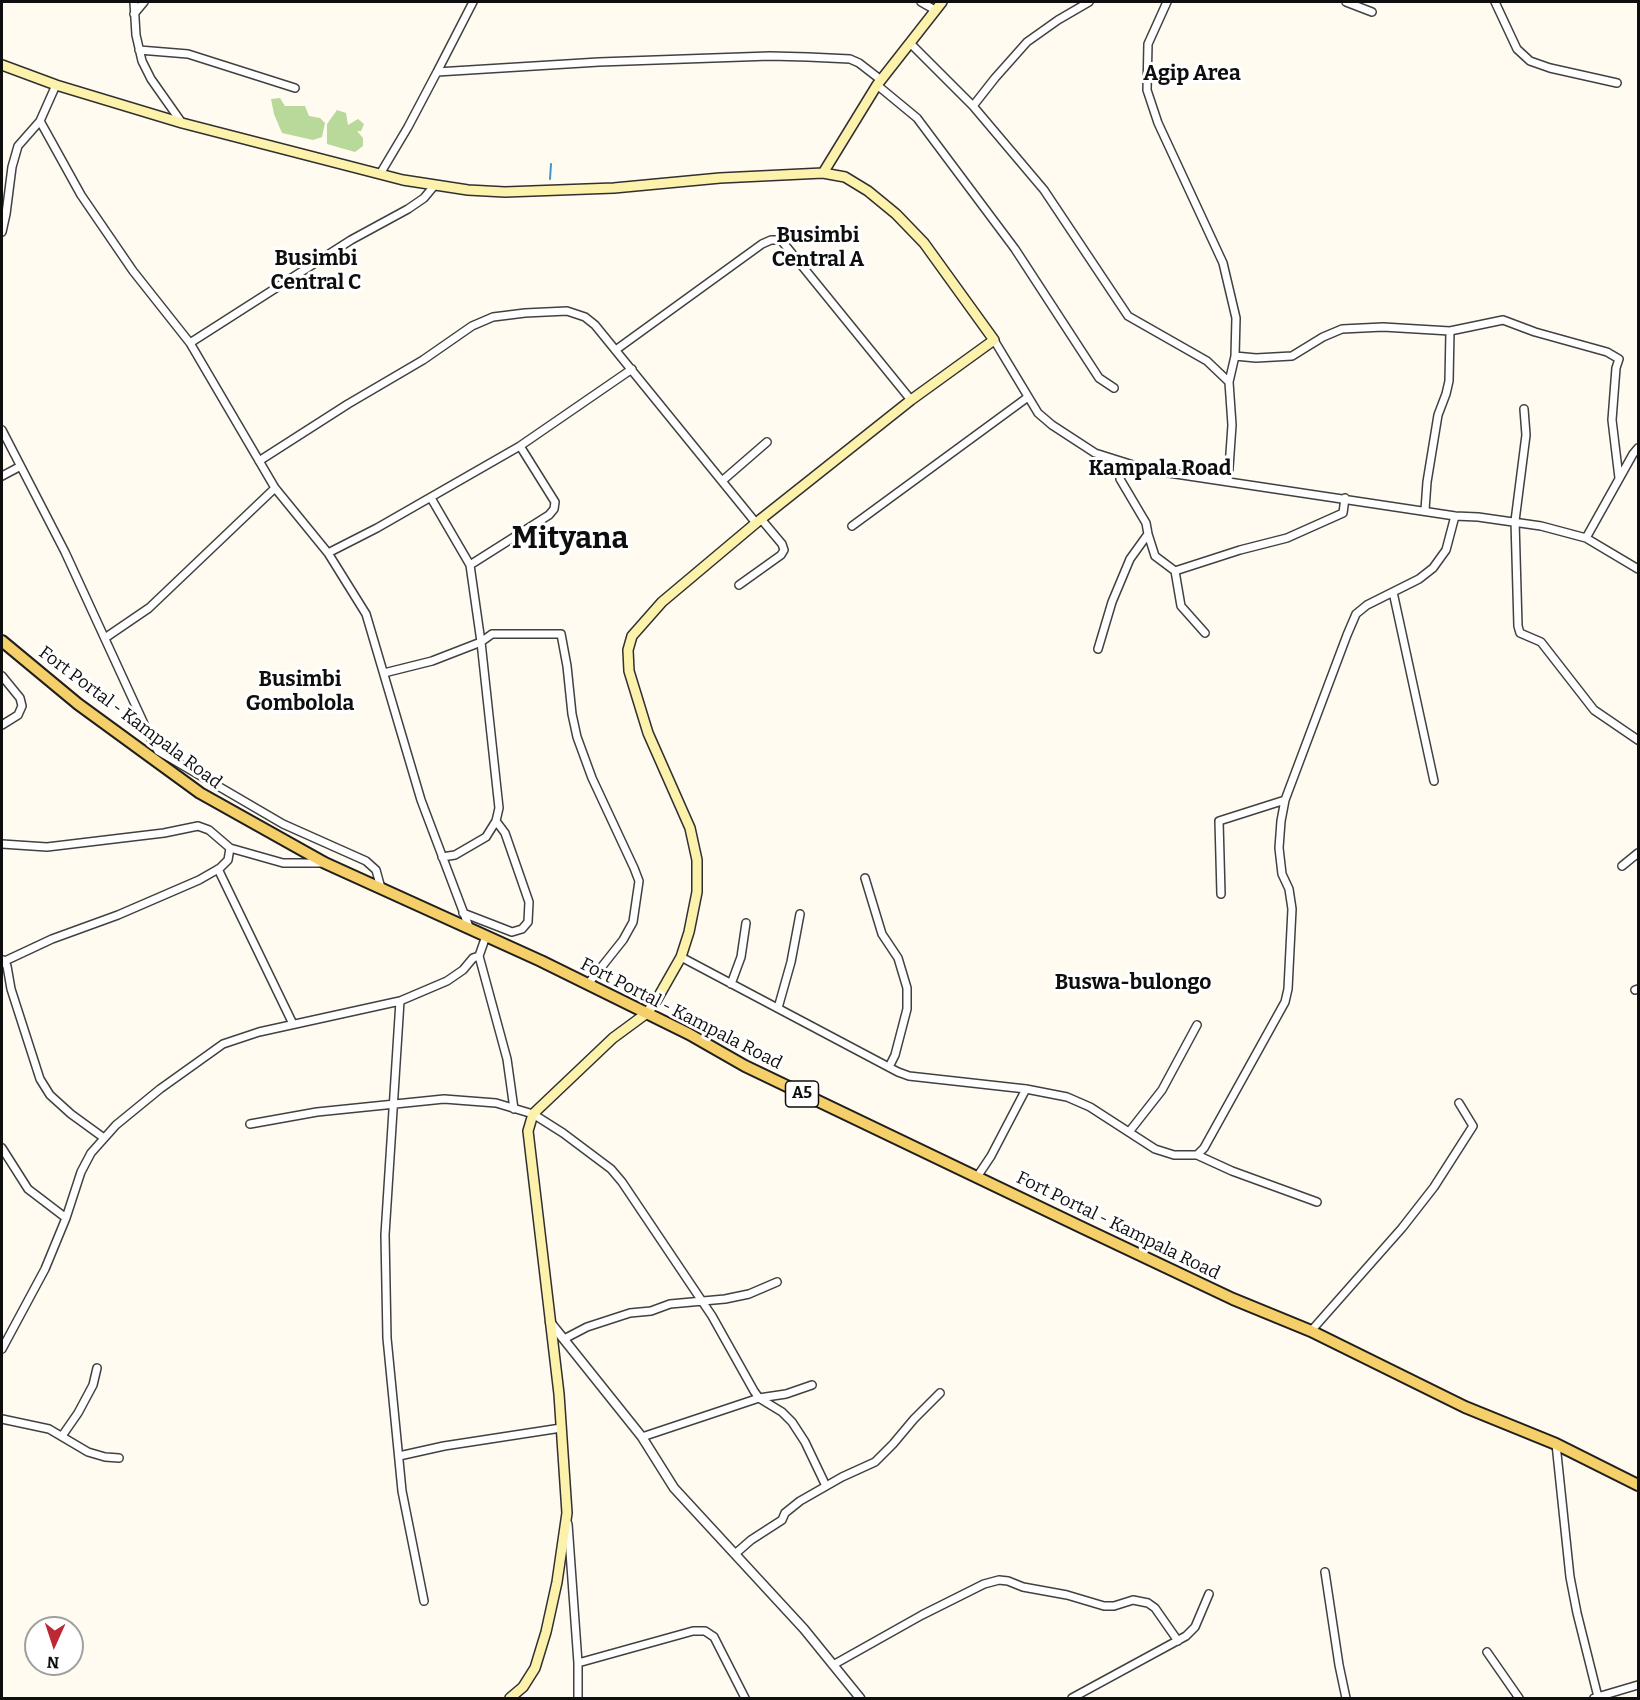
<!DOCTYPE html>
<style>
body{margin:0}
#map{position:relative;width:1640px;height:1700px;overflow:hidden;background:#fffbf0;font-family:Bitter,serif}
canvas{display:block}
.frame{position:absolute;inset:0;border:3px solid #0e0e0e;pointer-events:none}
.north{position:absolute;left:24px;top:1616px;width:60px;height:60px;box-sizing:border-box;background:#fff;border:2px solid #9f9f9f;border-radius:50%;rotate:183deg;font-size:16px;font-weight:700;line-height:24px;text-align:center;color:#0e0e0e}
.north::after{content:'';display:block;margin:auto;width:21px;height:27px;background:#bc2934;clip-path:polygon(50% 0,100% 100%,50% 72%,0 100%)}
</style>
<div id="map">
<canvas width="1640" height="1700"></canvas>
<div class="frame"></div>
<div class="north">N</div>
</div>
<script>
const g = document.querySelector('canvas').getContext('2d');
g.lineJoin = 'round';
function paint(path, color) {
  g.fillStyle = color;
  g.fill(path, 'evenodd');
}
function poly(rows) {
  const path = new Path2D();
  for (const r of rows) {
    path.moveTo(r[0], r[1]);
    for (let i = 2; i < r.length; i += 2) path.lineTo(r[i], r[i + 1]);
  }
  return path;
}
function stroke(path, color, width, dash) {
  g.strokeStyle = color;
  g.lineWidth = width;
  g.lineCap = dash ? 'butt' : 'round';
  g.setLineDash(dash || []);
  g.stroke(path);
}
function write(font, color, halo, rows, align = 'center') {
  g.font = font + ' Bitter,serif';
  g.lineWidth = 6;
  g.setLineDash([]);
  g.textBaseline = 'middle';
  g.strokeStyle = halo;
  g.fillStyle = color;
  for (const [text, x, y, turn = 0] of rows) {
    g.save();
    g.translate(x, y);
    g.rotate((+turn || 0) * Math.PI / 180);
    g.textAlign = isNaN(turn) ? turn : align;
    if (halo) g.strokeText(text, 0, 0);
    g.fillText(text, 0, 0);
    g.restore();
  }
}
paint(poly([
 [280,98,285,106,305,106,309,116,320,118,325,123,322,137,313,140,282,133,274,114,271,99],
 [337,110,346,113,348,125,358,119,364,124,361,131,357,131,363,138,363,146,355,152,327,144,327,124]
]), '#b8d999');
stroke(poly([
 [550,179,551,164]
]), '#3e97ca', 2);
const minor = poly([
 [134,2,136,35,142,61,151,79,182,123],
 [921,2,935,10],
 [1167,2,1148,44,1147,90,1158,123,1223,263,1236,318,1235,356],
 [1346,2,1372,12],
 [1495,2,1517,49,1530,61,1550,68,1617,83],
 [134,14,144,2],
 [910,43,973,106,1044,190,1128,316,1207,361,1229,382,1232,425,1228,482],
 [139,50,188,54,295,88],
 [437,72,473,2],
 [56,85,40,121,81,195,133,271,190,343,275,488,328,553,366,614,421,800,469,927],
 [877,85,917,118,1015,249,1099,378,1114,388],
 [973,106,995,78,1027,42,1058,20,1089,2],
 [380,174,408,127,437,72,599,62,770,56,808,57,850,59,859,63,881,80],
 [2,232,6,214,12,167,18,146,40,121],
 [994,340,1038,413,1052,425,1095,453,1149,470,1455,516,1478,517,1541,526,1586,538,1638,569],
 [190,343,351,240,408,209,424,198,434,186],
 [617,349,762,244,771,240,781,240,911,400],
 [1229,382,1235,356,1256,358,1292,356,1323,337,1342,329,1383,327,1450,331],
 [1524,409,1526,435,1515,521,1518,626,1520,633,1541,642,1594,710,1638,740],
 [2,430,65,552,151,739,158,751,283,824,366,861,376,870,381,888],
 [259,461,348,404,423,360,472,326,493,317,525,313,567,311,585,317,595,325,756,523],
 [2,476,19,467],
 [722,481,767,442],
 [431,498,470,565,481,642,499,808,496,821,486,837,455,855,442,857],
 [1425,510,1427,482,1438,415,1446,394,1449,381,1450,331,1503,320,1535,332,1607,352,1619,359,1616,368,1612,420,1619,478],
 [852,526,1028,397],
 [1148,534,1155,556,1175,571,1181,606,1205,633],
 [1586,538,1633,454,1638,448],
 [328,553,377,528,520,446,632,369],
 [470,565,549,515,554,509,555,502,520,446],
 [1175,571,1240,550,1287,538,1343,513,1345,498],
 [739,585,781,555,784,550,782,544,761,519],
 [1393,592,1434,781],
 [105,638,149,608,275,488],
 [1098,649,1112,602,1130,559,1148,534,1146,523,1120,479,1121,462],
 [384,673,432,661,481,642,492,634,561,634,567,666,572,714,577,737,592,778,634,868,639,881,633,922,623,940,588,984],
 [2,676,20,698,22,706,18,715,2,725],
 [2,844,47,847,164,833,198,826,209,830,230,848],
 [1622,866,1638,853],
 [218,869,293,1024],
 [865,878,882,934,898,958,907,988,907,1009,895,1055,889,1067],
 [1221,894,1219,821,1285,800],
 [463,913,512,932,522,929,528,922,529,902,505,833,496,821],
 [486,936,479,956,507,1059,514,1109],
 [681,957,898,1072,909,1076,1026,1089,1067,1097,1090,1107,1155,1149,1174,1155,1197,1155,1204,1148,1285,1002,1288,989,1292,909,1289,889,1282,874,1279,848,1281,821,1285,800,1347,635,1356,614,1367,605,1419,579,1433,568,1446,550,1455,516],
 [3,960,7,966,11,989,40,1079,50,1095,71,1114,104,1138],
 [5,961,52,939,118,915,199,880,220,868,228,860,230,848,283,863,324,863],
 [731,984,741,957,746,923],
 [1635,990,1638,989],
 [400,1001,385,1235,387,1338,402,1491,424,1601],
 [778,1008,791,962,800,914],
 [250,1124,317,1112,444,1099,496,1103,533,1114,563,1133,611,1169,622,1182,712,1316,754,1391,759,1398,782,1412,792,1422,805,1442,826,1486],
 [1129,1132,1162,1090,1197,1025],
 [2,1148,28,1189,66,1218],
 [1197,1155,1232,1171,1317,1202],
 [977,1177,991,1156,1026,1089],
 [1311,1331,1402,1228,1434,1187,1473,1126,1459,1103],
 [564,1339,587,1327,630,1313,651,1311,670,1304,725,1299,749,1294,777,1282],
 [2,1349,45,1269,66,1218,81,1172,91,1153,116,1125,160,1089,223,1044,259,1032,400,1001,447,981,463,970,473,958,479,956],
 [2,1419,49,1429,88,1452,105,1457,119,1458],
 [62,1436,78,1413,93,1385,97,1368],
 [642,1437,759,1398,786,1394,812,1385],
 [1556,1444,1570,1577,1577,1613,1598,1697],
 [399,1456,444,1446,561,1428],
 [568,1524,578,1663,578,1698],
 [735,1554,751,1540,782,1520,785,1513,800,1501,842,1477,875,1462,893,1444,914,1419,940,1393],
 [1325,1572,1339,1665,1346,1698],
 [1487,1652,1519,1698],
 [578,1663,693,1631,705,1631,714,1637,745,1698],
 [833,1665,922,1615,984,1584,999,1580,1008,1581,1023,1587,1067,1595,1104,1606,1114,1606,1133,1600,1148,1603,1155,1608,1178,1641],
 [1072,1698,1186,1636,1195,1627,1209,1594],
 [1594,1698,1638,1685]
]);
const tertiary = poly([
 [550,1322,642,1437,674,1488,804,1629,860,1698]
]);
const secondary = poly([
 [2,65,56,85,182,123,403,180,468,190,505,192,614,188,720,178,823,173,877,85,942,2],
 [510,1698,523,1687,535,1668,546,1632,557,1582,567,1513,559,1394,528,1131,533,1114,613,1038,647,1013,656,1001,681,957,689,932,697,892,697,860,690,828,648,733,629,671,628,650,632,636,662,602,756,523,911,400,994,340,924,243,896,214,868,191,845,177,823,173]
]);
const primary = poly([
 [2,641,78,704,200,793,325,863,541,961,689,1034,745,1066,1083,1228,1233,1299,1311,1331,1465,1407,1556,1444,1638,1485]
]);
stroke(minor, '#414141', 10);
stroke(tertiary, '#414141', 11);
stroke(secondary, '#303030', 12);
stroke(primary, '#1f1f1f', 14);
stroke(minor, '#fff', 7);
stroke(tertiary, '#fff', 8);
stroke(secondary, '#fdf2ac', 9);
stroke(primary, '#f5cf69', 10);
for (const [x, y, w] of [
 [802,1094,33]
]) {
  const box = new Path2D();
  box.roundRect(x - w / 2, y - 13, w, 26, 4.5);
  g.fillStyle = '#fff';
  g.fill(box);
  stroke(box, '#0e0e0e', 1.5);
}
write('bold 16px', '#0e0e0e', null, [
 ["A5",802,1094]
]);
write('18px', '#0e0e0e', '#fff', [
 ["Fort Portal - Kampala Road",130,718,37],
 ["Fort Portal - Kampala Road",681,1014,27],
 ["Fort Portal - Kampala Road",1118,1226,26]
]);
write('bold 21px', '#0e0e0e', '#fff', [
 ["Agip Area",1192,74],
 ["Busimbi",818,236],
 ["Central A",818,260],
 ["Busimbi",316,259],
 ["Central C",316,283],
 ["Kampala Road",1160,469],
 ["Busimbi",300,680],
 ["Gombolola",300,704],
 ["Buswa-bulongo",1133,983]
]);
write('bold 30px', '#0e0e0e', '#fff', [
 ["Mityana",570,540]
]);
</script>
